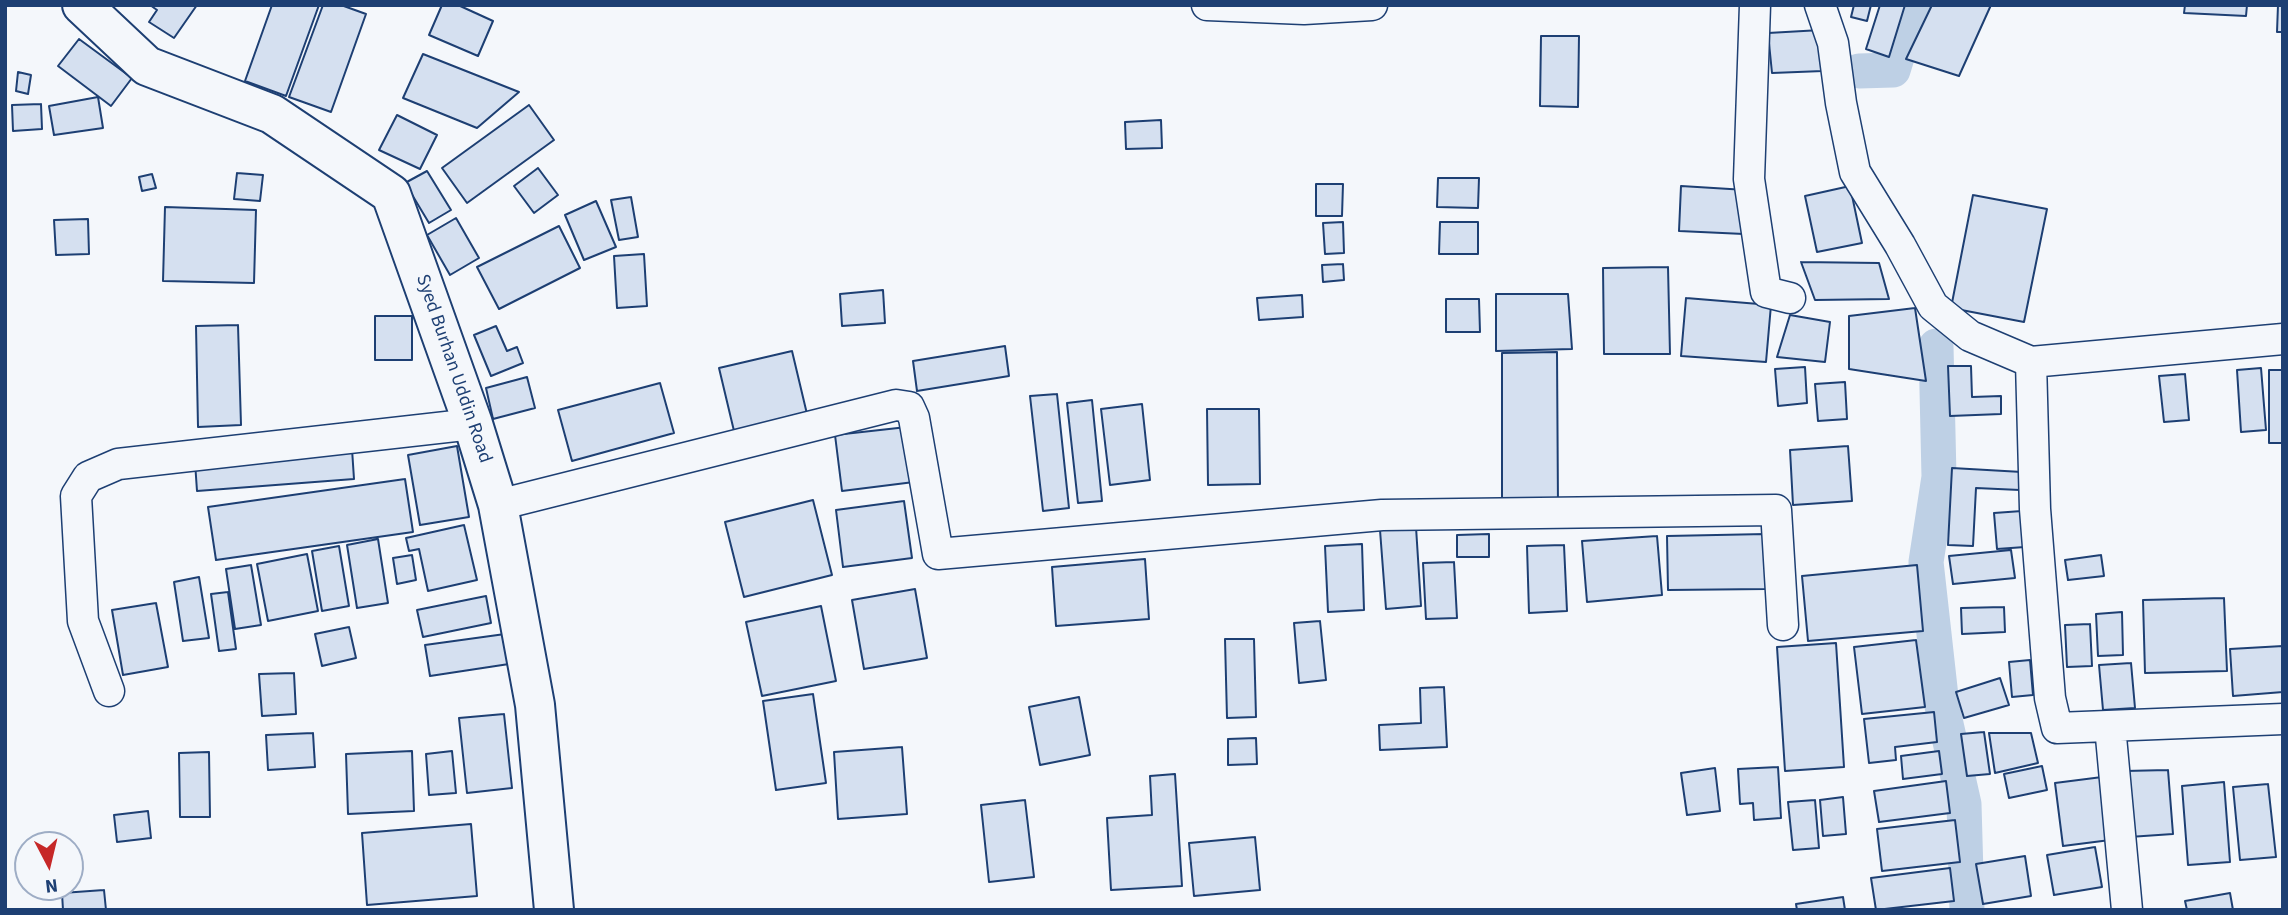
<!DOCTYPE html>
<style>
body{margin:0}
#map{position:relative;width:2288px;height:915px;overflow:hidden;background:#f4f7fb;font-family:"Source Sans 3",sans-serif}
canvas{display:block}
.frame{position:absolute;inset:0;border:7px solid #1d3f73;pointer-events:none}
.north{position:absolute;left:14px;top:831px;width:70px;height:70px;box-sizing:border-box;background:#f4f7fb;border:2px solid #9eadc5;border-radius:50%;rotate:173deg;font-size:19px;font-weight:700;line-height:28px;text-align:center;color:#1d3f73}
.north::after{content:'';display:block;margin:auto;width:24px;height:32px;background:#c62828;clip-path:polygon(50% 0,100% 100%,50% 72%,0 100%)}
</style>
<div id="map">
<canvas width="2288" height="915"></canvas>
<div class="frame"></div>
<div class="north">N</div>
</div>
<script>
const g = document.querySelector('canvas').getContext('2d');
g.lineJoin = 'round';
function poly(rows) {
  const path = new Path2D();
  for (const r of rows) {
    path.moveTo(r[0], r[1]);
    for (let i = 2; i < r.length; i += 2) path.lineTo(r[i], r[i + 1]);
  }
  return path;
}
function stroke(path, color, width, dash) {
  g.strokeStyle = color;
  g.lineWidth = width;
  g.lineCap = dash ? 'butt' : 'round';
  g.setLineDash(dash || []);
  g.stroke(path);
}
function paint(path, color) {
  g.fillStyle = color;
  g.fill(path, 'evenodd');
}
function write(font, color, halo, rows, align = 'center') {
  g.font = font + ' "Source Sans 3",sans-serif';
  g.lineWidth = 5;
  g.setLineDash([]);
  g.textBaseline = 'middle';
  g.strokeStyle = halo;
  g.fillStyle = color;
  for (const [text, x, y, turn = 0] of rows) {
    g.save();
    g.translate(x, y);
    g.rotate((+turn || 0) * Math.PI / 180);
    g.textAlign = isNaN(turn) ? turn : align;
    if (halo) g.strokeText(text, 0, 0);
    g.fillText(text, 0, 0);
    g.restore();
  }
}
stroke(poly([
 [1859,71,1893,70,1913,5],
 [1936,346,1939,477,1926,562,1942,706,1964,804,1967,910]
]), '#bed0e5', 35);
const building = poly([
 [150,5,197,5,174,38,149,22,157,10,150,5],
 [272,5,319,5,286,96,245,81,272,5],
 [323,5,341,5,366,14,331,112,289,97,323,5],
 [442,5,458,5,493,21,478,56,429,35,442,5],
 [1854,5,1871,5,1867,21,1851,17,1854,5],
 [1880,5,1905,5,1889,57,1866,49,1880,5],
 [1932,5,1991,5,1959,76,1906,59,1932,5],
 [2185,5,2247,5,2246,16,2184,13,2185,5],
 [2278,5,2283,5,2283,32,2277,32,2278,5],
 [1821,30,1823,71,1772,73,1768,33,1821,30],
 [1541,36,1579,36,1578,107,1540,106,1541,36],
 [79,39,132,78,111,106,58,66,79,39],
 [423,54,519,92,477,128,403,98,423,54],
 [18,72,31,75,28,94,16,91,18,72],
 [98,97,103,128,54,135,49,106,98,97],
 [41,104,42,129,13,131,12,105,41,104],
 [529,105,554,140,467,203,442,168,529,105],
 [397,115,437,135,420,169,379,150,397,115],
 [1161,120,1162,148,1126,149,1125,122,1161,120],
 [538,168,558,195,534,213,514,186,538,168],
 [427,171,451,210,429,223,405,183,427,171],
 [237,173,263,175,260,201,234,199,237,173],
 [152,174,156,188,142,191,139,177,152,174],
 [1438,178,1479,178,1478,208,1437,207,1438,178],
 [1316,184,1343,184,1342,216,1316,216,1316,184],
 [1681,186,1746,190,1744,234,1679,231,1681,186],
 [1850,186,1862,243,1817,252,1805,196,1850,186],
 [1973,195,2047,209,2024,322,1951,308,1973,195],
 [631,197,638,237,619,240,611,200,631,197],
 [596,201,616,247,584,260,565,215,596,201],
 [165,207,256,210,254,283,163,281,165,207],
 [456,218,479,258,450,275,427,235,456,218],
 [88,219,89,254,56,255,54,220,88,219],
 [1343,222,1344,253,1325,254,1323,223,1343,222],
 [1440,222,1478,222,1478,254,1439,254,1440,222],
 [559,226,580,268,499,309,477,267,559,226],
 [644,254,647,306,617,308,614,256,644,254],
 [1801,262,1879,263,1889,299,1815,300,1801,262],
 [1343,264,1344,280,1323,282,1322,265,1343,264],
 [1668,267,1670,354,1604,354,1603,268,1668,267],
 [883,290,885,323,842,326,840,294,883,290],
 [1496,294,1568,294,1572,349,1496,351,1496,294],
 [1302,295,1303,317,1259,320,1257,298,1302,295],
 [1686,298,1771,305,1766,362,1681,356,1686,298],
 [1446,299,1479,299,1480,332,1446,332,1446,299],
 [1915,308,1926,381,1849,369,1849,316,1915,308],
 [1790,315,1830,322,1825,362,1777,357,1790,315],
 [375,316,412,316,412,360,375,360,375,316],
 [238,325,241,425,198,427,196,326,238,325],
 [496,326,507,351,517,347,523,363,491,376,474,335,496,326],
 [1005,346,1009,376,917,391,913,361,1005,346],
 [792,351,807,414,734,431,719,368,792,351],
 [1557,352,1558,508,1502,509,1502,353,1557,352],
 [1948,366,1971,366,1972,397,2001,396,2001,414,1950,416,1948,366],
 [1805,367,1807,403,1778,406,1775,369,1805,367],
 [2261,368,2266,430,2241,432,2237,370,2261,368],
 [2269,370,2283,370,2283,443,2269,443,2269,370],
 [2185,374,2189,420,2164,422,2159,376,2185,374],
 [527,377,535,408,493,419,486,388,527,377],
 [1845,382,1847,419,1818,421,1815,384,1845,382],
 [660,383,674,433,572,461,558,410,660,383],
 [1057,394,1069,508,1043,511,1030,396,1057,394],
 [1092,400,1102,501,1078,503,1067,403,1092,400],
 [1142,404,1150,480,1110,485,1101,409,1142,404],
 [1207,409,1259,409,1260,484,1208,485,1207,409],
 [907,427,914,482,842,491,835,435,907,427],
 [457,446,469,517,420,525,408,455,457,446],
 [1848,446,1852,501,1793,505,1790,450,1848,446],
 [352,449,354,479,197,491,195,462,352,449],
 [1952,468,2022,472,2020,490,1976,488,1973,546,1948,545,1952,468],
 [405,479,413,532,216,560,208,507,405,479],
 [813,500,832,575,744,597,725,522,813,500],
 [904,501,912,558,843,567,836,510,904,501],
 [2022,511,2025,547,1997,549,1994,513,2022,511],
 [464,525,477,580,428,591,419,549,409,551,406,538,464,525],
 [1416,527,1421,606,1386,609,1380,530,1416,527],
 [1489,534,1489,557,1457,557,1457,535,1489,534],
 [1766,534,1766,589,1668,590,1667,536,1766,534],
 [1657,536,1662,595,1587,602,1582,541,1657,536],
 [378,539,388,603,357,608,347,545,378,539],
 [1362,544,1364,610,1328,612,1325,546,1362,544],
 [1564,545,1567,611,1529,613,1527,546,1564,545],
 [339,546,349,606,322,611,312,551,339,546],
 [2011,550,2015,578,1953,584,1949,556,2011,550],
 [307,554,318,611,268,621,257,564,307,554],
 [412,555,416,580,397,584,393,558,412,555],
 [2101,555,2104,576,2068,580,2065,560,2101,555],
 [1145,559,1149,619,1056,626,1052,567,1145,559],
 [1454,562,1457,618,1426,619,1423,563,1454,562],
 [251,565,261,625,235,629,226,569,251,565],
 [1917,565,1923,631,1808,641,1802,576,1917,565],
 [199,577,209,638,183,641,174,582,199,577],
 [915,589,927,658,864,669,852,600,915,589],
 [228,592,236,649,219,651,211,594,228,592],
 [486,596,491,623,423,637,417,610,486,596],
 [2224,598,2227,671,2145,673,2143,600,2224,598],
 [156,603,168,667,123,675,112,610,156,603],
 [821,606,836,681,762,696,746,622,821,606],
 [2004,607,2005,632,1962,634,1961,608,2004,607],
 [2122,612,2123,655,2098,656,2096,614,2122,612],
 [1320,621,1326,680,1299,683,1294,623,1320,621],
 [2090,624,2092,666,2067,667,2065,625,2090,624],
 [349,627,356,658,322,666,315,634,349,627],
 [505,634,509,664,430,676,425,645,505,634],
 [1225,639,1254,639,1256,717,1227,718,1225,639],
 [1916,640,1925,707,1862,714,1854,647,1916,640],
 [1836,643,1844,767,1785,771,1777,647,1836,643],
 [2283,646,2283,692,2233,696,2230,649,2283,646],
 [2030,660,2033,695,2012,697,2009,662,2030,660],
 [2131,663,2135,708,2103,710,2099,665,2131,663],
 [294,673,296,714,262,716,259,674,294,673],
 [2000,678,2009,705,1964,718,1956,692,2000,678],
 [1444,687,1447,747,1380,750,1379,725,1421,723,1420,688,1444,687],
 [813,694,826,783,776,790,763,701,813,694],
 [1079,697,1090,755,1040,765,1029,707,1079,697],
 [1934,712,1937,742,1895,747,1896,760,1869,763,1864,719,1934,712],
 [504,714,512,788,467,793,459,718,504,714],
 [1984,732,1990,774,1967,776,1961,734,1984,732],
 [313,733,315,767,268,770,266,735,313,733],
 [1989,733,2031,733,2038,763,1995,773,1989,733],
 [1256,738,1257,764,1228,765,1228,739,1256,738],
 [902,747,907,814,838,819,834,752,902,747],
 [412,751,414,811,348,814,346,754,412,751],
 [452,751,456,793,429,795,426,754,452,751],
 [1939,751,1942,774,1903,779,1901,756,1939,751],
 [209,752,210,817,180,817,179,753,209,752],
 [2042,766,2047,790,2009,798,2004,774,2042,766],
 [1778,767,1781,818,1754,820,1753,803,1740,804,1738,769,1778,767],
 [1715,768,1720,811,1687,815,1681,773,1715,768],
 [2168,770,2173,834,2129,837,2125,771,2168,770],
 [1175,774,1182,886,1111,890,1107,818,1152,815,1150,776,1175,774],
 [2110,776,2118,839,2063,846,2055,783,2110,776],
 [1946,781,1950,813,1879,822,1874,791,1946,781],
 [2224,782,2230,862,2188,865,2182,786,2224,782],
 [2268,784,2276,857,2240,860,2233,787,2268,784],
 [1843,797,1846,834,1823,836,1820,800,1843,797],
 [1025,800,1034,877,989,882,981,805,1025,800],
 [1815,800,1819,848,1793,850,1788,802,1815,800],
 [148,811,151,838,117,842,114,815,148,811],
 [1955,820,1960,862,1882,871,1877,829,1955,820],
 [471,824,477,896,367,905,362,833,471,824],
 [1255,837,1260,890,1194,896,1189,843,1255,837],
 [2095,847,2102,887,2054,895,2047,855,2095,847],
 [2025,856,2031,896,1983,904,1976,864,2025,856],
 [1950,868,1954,901,1876,910,1871,878,1950,868],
 [104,890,106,910,63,910,62,893,104,890],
 [2230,893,2233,910,2187,910,2185,901,2230,893],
 [1843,897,1845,910,1797,910,1796,904,1843,897]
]);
paint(building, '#d5e0f0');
stroke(building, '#1d3f73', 2);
const minor = poly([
 [1207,5,1304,9,1372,5],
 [1755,5,1749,179,1766,292,1790,298],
 [1820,5,1833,43,1841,103,1855,172,1900,245,1933,306,1970,336,2031,362,2035,509,2050,698,2057,728,2283,719],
 [2031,362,2283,339],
 [498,505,896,405,909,407,914,418,938,554,1382,515,1776,510,1783,625],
 [109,691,83,621,76,496,88,477,118,464,473,424],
 [2110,726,2127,910]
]);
const tertiary = poly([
 [82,5,147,66,272,114,391,194,473,424,498,505,535,705,554,910]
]);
stroke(minor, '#1d3f73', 33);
stroke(tertiary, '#1d3f73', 42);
stroke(minor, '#f4f7fb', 30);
stroke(tertiary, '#f4f7fb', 38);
write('19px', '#1d3f73', '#f4f7fb', [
 ["Syed Burhan Uddin Road",453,369,71]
]);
</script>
